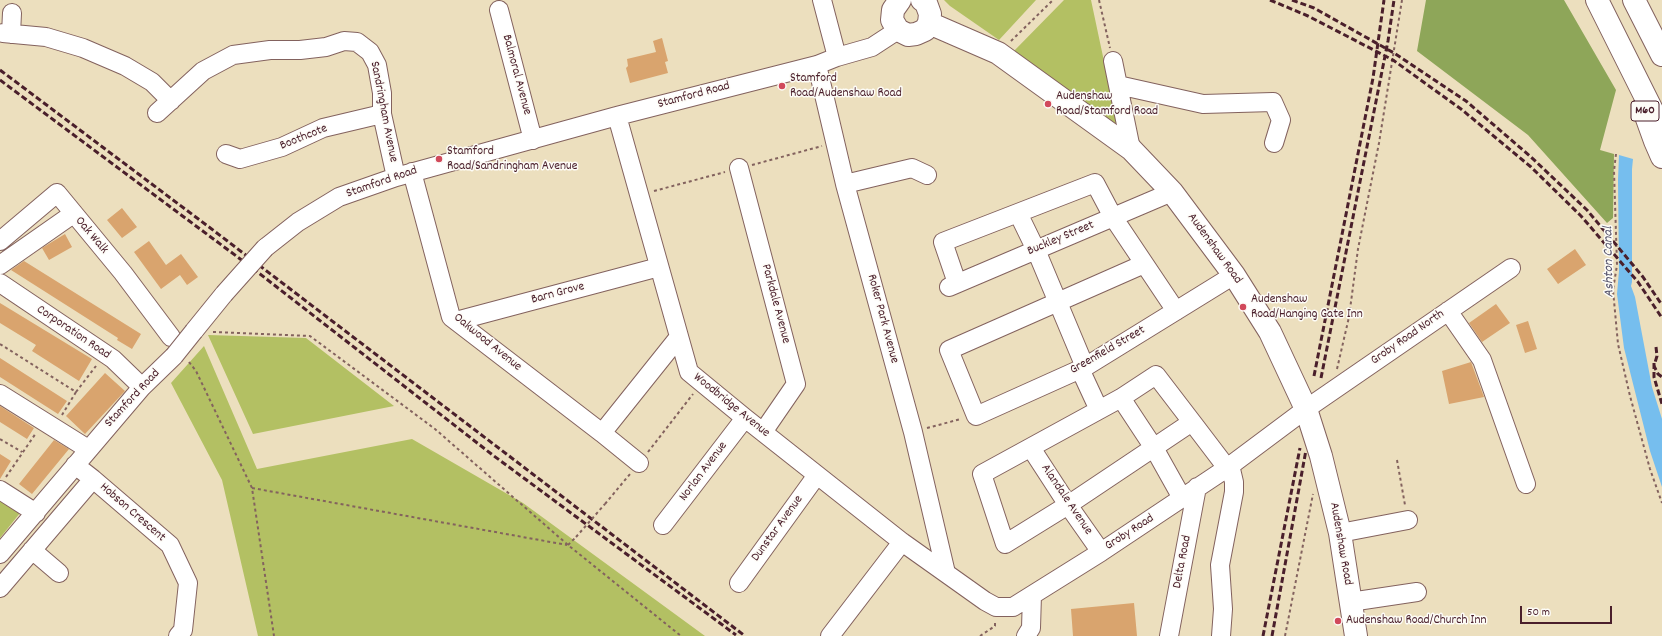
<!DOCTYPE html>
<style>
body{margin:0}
#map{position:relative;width:1662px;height:636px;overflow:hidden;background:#ecdfbe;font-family:Dekko,sans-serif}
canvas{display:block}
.scale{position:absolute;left:1520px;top:606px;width:92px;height:18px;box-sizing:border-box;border:2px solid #4a1f2b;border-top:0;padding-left:5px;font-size:12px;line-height:14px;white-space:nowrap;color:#4a1f2b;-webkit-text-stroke:3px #fdfcf7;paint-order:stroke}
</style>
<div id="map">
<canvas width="1662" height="636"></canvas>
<div class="scale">50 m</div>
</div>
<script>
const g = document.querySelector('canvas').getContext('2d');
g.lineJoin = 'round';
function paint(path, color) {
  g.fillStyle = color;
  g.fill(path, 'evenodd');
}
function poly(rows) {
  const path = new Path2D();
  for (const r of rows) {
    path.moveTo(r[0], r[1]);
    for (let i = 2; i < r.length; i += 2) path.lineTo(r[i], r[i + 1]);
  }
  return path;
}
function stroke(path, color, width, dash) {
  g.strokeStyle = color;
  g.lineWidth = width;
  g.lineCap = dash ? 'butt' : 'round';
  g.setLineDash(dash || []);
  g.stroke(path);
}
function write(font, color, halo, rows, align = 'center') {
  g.font = font + ' Dekko,sans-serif';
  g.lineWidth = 3;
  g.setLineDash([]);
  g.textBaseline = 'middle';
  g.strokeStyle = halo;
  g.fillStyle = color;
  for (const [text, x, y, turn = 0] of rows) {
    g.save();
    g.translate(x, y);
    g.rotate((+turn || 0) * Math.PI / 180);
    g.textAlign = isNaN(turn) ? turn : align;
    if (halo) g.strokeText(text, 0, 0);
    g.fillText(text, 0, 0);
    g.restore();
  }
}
paint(poly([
 [944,0,1036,0,999,40,950,6],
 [1064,0,1091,0,1119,132,1012,53],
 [208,335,306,338,394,406,253,434],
 [204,346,257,469,412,439,523,503,705,636,258,636,222,480,171,383],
 [0,501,20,513,0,538]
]), '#b3c063');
paint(poly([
 [1426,0,1564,0,1616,90,1600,150,1614,154,1613,218,1607,223,1528,135,1417,51]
]), '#8ea659');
paint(poly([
 [1619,155,1633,159,1632,169,1632,282,1631,286,1635,297,1652,387,1662,419,1662,487,1650,451,1624,348,1617,294,1619,271,1618,180]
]), '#76beee');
paint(poly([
 [662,38,668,61,665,62,668,73,630,83,626,68,628,66,627,59,656,52,653,41],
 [122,208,137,227,122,238,107,220],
 [65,234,72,247,49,260,42,248],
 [149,241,166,265,181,254,198,277,187,285,180,275,161,289,134,252],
 [1575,249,1586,265,1558,284,1547,269],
 [24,261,141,334,132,349,117,340,118,338,11,270],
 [0,303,92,359,79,381,32,351,36,345,0,323],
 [1496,304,1510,323,1482,342,1469,323],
 [1528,321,1537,349,1525,353,1516,325],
 [0,358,67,401,58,414,0,377],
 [1471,362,1484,397,1449,404,1442,371],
 [105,373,125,391,85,434,66,416],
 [0,406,34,428,27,439,0,422],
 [54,440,69,449,32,494,19,484],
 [0,454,11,461,0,479],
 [1134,603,1137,636,1073,636,1071,609]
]), '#d9a46e');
const minor = poly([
 [822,0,837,57],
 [499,10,533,140],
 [3,33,46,37,83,48,125,66,152,82,171,101],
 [11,34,12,13],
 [1113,61,1131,149],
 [817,65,845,184,913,432,946,573],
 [1118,85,1203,104,1273,102,1281,120,1274,143],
 [157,113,203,71,233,55,270,50,300,50,326,47,344,41,357,42,370,52,377,65,382,93,382,114,396,177],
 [617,116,689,372,745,418,902,542,985,601,996,607,1013,607,1101,552,1227,468,1306,409,1511,268],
 [226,154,240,159,282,147,323,128,382,114],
 [739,168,796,384,763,432],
 [412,172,451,317,602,433,639,463],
 [845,184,912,168,927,175],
 [1018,213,1036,250,1085,367],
 [0,241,57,193,123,273,171,337],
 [265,248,298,222,339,197,396,177,617,116,817,65,837,57,872,47,898,30],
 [1144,264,949,350,976,416,1085,367,1234,275],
 [0,265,73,214],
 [0,283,113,359,142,387],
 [957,283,943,242,1095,183,1113,217,1176,311],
 [949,287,1172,192],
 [1448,311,1482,360,1526,484],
 [456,321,659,267],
 [194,331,224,294],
 [1080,369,1099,410,982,474,1005,544,1068,505,1192,422,1156,375,1121,398,1099,410],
 [0,394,88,449],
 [1121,398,1154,448,1182,498],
 [1192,422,1227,468],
 [602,433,678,338],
 [1031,448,1068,505,1101,552],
 [75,465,93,479,170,545,188,583,183,630,178,636],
 [0,490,36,513],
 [663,525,745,418],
 [1340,533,1408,520],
 [32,550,59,573],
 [0,554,142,387,174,356],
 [739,583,817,475],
 [0,588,93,479],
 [1350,602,1417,592],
 [830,636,902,542],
 [1026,636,1031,628,1032,595],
 [1169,636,1197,487],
 [1221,636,1223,609,1220,565,1234,492,1234,482,1230,465]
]);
const major = poly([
 [900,0,893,10,892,20,898,30,908,35,916,34,925,30,929,23,930,14,926,3,922,0],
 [929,23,998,53,1131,149,1172,192,1234,275,1270,332,1306,409,1321,456,1340,533,1356,636]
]);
const highway = poly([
 [1597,0,1662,130],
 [1634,0,1662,55],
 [1646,116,1655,141,1662,157]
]);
stroke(minor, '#83625e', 20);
stroke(major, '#83625e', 24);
stroke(highway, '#83625e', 24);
stroke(poly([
 [1099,0,1110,48],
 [1011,41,1053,0],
 [1616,154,1614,171,1617,265,1613,290,1618,344,1630,396,1650,469,1662,503],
 [752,165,822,146],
 [654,191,725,172],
 [213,332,310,336,435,429,568,545,681,636],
 [0,344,76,392,62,415],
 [189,362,196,371,252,488,274,636],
 [1337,369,1349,317,1358,249,1379,143,1402,0],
 [76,392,96,366],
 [927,428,961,419],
 [0,439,22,452],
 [648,452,693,394],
 [1397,460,1405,505],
 [6,477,36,433],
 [252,488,567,545],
 [605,504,630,474],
 [568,545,576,537],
 [980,636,995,626,995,622],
 [1285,636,1313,494]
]), '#83625e', 2, [3, 3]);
stroke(minor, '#fff', 18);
stroke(major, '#fff', 22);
stroke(highway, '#fff', 22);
stroke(poly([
 [1270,0,1308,16,1393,60,1461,109,1531,167,1581,216,1638,282,1662,318],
 [1292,0,1314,8,1394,53,1466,101,1531,157,1587,210,1643,277,1662,305],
 [0,70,209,227,745,636],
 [0,80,251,267,494,456,736,635],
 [1656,347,1657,356,1654,366,1658,374,1662,377],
 [1654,363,1654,377,1662,404],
 [1314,376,1373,78,1384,0],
 [1321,378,1388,41,1394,0],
 [1263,636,1300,448],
 [1272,636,1306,450]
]), '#4a1f2b', 3, [6, 3]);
const minorBridge = poly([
 [224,294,265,248],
 [174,356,194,331]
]);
stroke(minorBridge, '#83625e', 20, []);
stroke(poly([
 [576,537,605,504]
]), '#83625e', 2, [3, 3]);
stroke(minorBridge, '#fff', 18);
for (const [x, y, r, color] of [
 [782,86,4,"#d1495b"],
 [1048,104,4,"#d1495b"],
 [439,159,4,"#d1495b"],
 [1243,307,4,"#d1495b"],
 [1338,621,4,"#d1495b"]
]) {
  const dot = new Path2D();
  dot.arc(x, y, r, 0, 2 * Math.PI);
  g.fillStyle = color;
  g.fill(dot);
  stroke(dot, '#fdfcf7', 1.5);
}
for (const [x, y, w] of [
 [1645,111,28]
]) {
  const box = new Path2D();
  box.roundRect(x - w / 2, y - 10, w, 20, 3);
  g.fillStyle = '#fdfcf7';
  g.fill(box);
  stroke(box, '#4a1f2b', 1);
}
write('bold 12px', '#4a1f2b', null, [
 ["M60",1645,111]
]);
write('13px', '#4a1f2b', '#fdfcf7', [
 ["Balmoral Avenue",516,75,75],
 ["Stamford Road",694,96,-15],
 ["Sandringham Avenue",383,112,79],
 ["Boothcote",304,138,-22],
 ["Stamford Road",382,183,-19],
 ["Oak Walk",91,236,50],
 ["Buckley Street",1061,239,-23],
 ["Audenshaw Road",1214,249,54],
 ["Barn Grove",558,294,-15],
 ["Parkdale Avenue",775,304,75],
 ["Roker Park Avenue",882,319,75],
 ["Corporation Road",73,333,34],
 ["Groby Road North",1408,338,-35],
 ["Oakwood Avenue",487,343,39],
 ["Greenfield Street",1108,351,-30],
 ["Stamford Road",133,399,-47],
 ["Woodbridge Avenue",731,406,39],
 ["Norlan Avenue",704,472,-53],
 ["Alandale Avenue",1066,500,56],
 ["Hobson Crescent",132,513,41],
 ["Dunstar Avenue",778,529,-54],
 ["Groby Road",1130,533,-33],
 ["Audenshaw Road",1340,544,80],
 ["Delta Road",1183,562,-79]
]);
write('13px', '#4a1f2b', '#fdfcf7', [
 ["Stamford",790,79],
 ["Road/Audenshaw Road",790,94],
 ["Audenshaw",1056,97],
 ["Road/Stamford Road",1056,112],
 ["Stamford",447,152],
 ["Road/Sandringham Avenue",447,167],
 ["Audenshaw",1251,300],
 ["Road/Hanging Gate Inn",1251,315],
 ["Audenshaw Road/Church Inn",1346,621]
], 'left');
write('italic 14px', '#59576f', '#fdfcf7', [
 ["Ashton Canal",1610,262,-91]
]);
</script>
